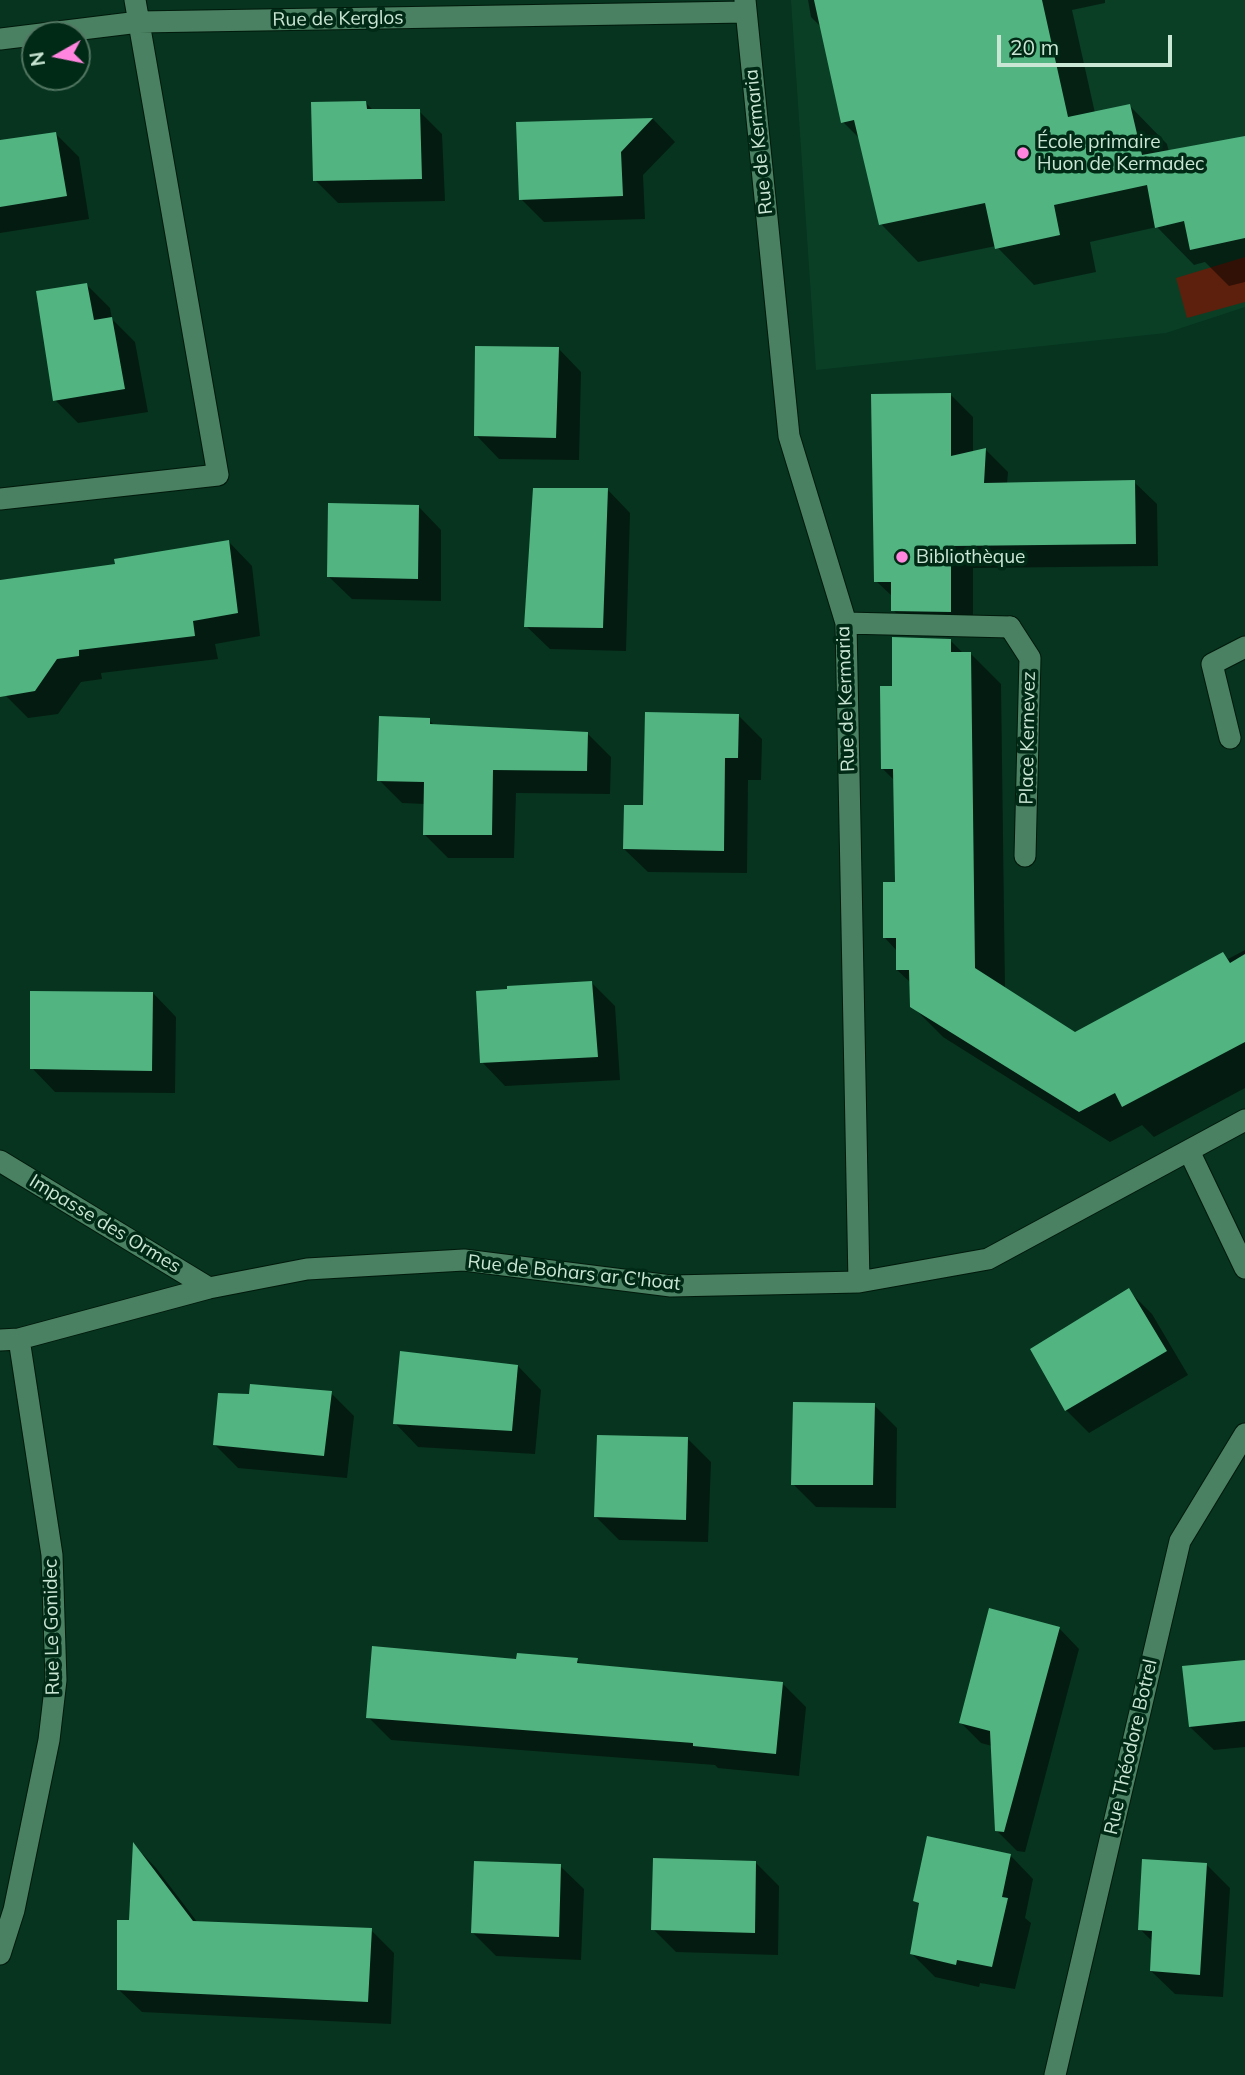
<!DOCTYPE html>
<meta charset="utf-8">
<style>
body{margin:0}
#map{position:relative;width:1245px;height:2075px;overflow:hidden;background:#07341f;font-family:Mulish,sans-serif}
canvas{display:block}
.north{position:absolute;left:21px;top:21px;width:70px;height:70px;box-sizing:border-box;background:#002a15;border:2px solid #517561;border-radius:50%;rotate:261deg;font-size:19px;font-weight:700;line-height:28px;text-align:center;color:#cae6d4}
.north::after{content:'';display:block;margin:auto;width:24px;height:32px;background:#ff85df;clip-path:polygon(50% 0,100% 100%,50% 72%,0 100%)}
.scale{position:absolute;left:997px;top:35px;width:175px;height:32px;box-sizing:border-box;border:4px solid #cae6d4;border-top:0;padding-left:9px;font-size:21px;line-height:24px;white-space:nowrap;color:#cae6d4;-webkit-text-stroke:5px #002a15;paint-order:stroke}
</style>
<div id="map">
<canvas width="1245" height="2075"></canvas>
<div class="north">N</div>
<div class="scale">20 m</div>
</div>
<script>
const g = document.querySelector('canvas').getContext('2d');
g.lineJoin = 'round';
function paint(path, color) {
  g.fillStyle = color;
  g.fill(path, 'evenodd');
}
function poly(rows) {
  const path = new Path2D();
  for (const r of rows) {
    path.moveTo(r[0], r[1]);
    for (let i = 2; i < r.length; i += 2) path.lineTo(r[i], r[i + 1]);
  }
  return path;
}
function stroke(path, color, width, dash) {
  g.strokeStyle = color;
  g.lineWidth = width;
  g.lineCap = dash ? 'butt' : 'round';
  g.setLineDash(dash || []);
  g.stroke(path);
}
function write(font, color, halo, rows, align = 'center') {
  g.font = font + ' Mulish,sans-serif';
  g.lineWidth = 7;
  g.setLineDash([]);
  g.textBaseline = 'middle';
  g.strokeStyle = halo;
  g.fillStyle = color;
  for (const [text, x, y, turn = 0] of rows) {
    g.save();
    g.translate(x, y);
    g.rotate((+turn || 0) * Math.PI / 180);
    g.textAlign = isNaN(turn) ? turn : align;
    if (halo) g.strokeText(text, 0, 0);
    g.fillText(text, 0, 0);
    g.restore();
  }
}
paint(poly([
 [791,0,1245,0,1245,307,1166,333,816,370]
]), '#0a3f26');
paint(poly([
 [1245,257,1245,302,1187,318,1176,278]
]), '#5c200c');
paint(poly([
 [808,0,1105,0,1105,3,1072,10,1095,113,1130,106,1167,144,1169,152,1245,142,1245,282,1229,286,1205,262,1194,265,1157,227,1090,242,1096,272,1034,285,996,246,918,262,881,224,861,140,843,122,822,28,811,17],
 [366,103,374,111,419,111,442,134,445,201,338,203,315,180],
 [653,119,675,142,643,175,645,219,544,222,521,199,518,124],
 [56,134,79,157,89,219,0,233,0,142],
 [87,285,110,308,112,319,135,342,148,412,78,423,55,400],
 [558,348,581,372,579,460,499,459,476,435],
 [950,394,973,417,973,453,986,450,1008,472,1007,484,1134,482,1157,504,1158,566,973,568,973,634,916,633,893,610,893,597,876,581],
 [607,489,630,513,626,651,550,649,526,626],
 [418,506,441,530,441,601,352,599,328,576],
 [229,542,252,566,260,636,215,644,218,659,101,673,102,679,81,682,58,714,28,718,5,695,0,662,0,580,117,566],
 [950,640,964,654,971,654,1001,684,1005,989,1075,1034,1223,954,1228,959,1245,950,1245,1088,1154,1137,1142,1125,1110,1142,943,1037,912,1006,912,984,897,970,897,951,885,938,896,884,895,781,882,768,894,688],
 [738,715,762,739,761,780,748,780,747,873,648,872,624,849,644,807],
 [429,720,435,726,588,734,611,757,610,794,516,793,514,858,448,858,424,834,425,804,402,803,379,780],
 [592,983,615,1006,620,1080,505,1086,482,1062],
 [153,993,176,1017,175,1093,55,1092,32,1068],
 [1129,1291,1152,1314,1188,1375,1089,1433,1066,1410,1062,1329],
 [518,1366,541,1390,535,1454,418,1447,395,1423],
 [331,1393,354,1416,347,1478,238,1468,215,1445,250,1396],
 [874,1405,897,1428,896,1508,816,1507,793,1484],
 [688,1439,711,1462,708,1542,619,1540,595,1516],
 [1059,1628,1079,1649,1025,1852,1017,1851,996,1830,992,1746,981,1743,961,1723],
 [577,1660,582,1665,782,1683,806,1707,799,1776,718,1768,715,1765,391,1740,368,1717,518,1661],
 [1245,1662,1245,1747,1214,1750,1190,1727],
 [135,1846,156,1868,198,1923,371,1930,394,1953,391,2024,142,2012,118,1989,131,1922],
 [1010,1855,1033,1879,1025,1918,1031,1923,1015,1989,980,1983,979,1987,935,1977,912,1954,921,1906,915,1900],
 [756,1863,779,1886,778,1955,676,1952,653,1929],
 [1207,1865,1230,1888,1223,1997,1175,1994,1151,1971,1153,1942,1140,1929],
 [560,1866,584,1889,581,1960,496,1956,473,1933]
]), '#0007');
paint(poly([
 [814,0,1042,0,1068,117,1130,104,1142,155,1245,136,1245,238,1190,250,1184,221,1155,228,1147,185,1054,205,1060,235,995,249,985,203,879,225,854,120,841,123],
 [366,101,367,109,420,109,422,179,313,181,311,102],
 [653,118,621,152,623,196,519,200,516,122],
 [56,132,67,196,0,207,0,140],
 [87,283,94,320,112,317,125,389,53,401,36,291],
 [475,346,559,347,556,438,474,436],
 [951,393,951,456,986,448,984,483,1135,480,1136,544,951,546,951,612,891,611,891,582,874,582,871,394],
 [533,488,608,488,603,628,524,627],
 [328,503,419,505,418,579,327,577],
 [229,540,238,613,193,621,195,636,79,650,79,656,57,659,35,691,0,697,0,580,115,564,114,559],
 [892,637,951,639,951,652,971,652,975,968,1075,1032,1223,952,1230,963,1245,954,1245,1042,1122,1107,1115,1093,1079,1112,910,1007,909,970,896,970,896,938,883,938,883,882,895,882,893,769,881,769,880,686,892,686],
 [645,712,739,714,738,758,725,758,724,851,623,849,624,805,643,805],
 [379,716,430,718,430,724,588,732,587,771,493,770,492,835,423,835,424,782,377,781],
 [592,981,598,1057,480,1063,476,991,507,989,507,986],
 [30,991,153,992,152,1071,30,1069],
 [1129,1288,1167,1351,1065,1411,1030,1349],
 [400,1351,518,1365,512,1431,393,1424],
 [250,1384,332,1391,324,1456,213,1445,218,1393,249,1394],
 [793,1402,875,1403,873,1485,791,1485],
 [597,1435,688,1437,686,1520,594,1517],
 [989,1608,1060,1627,1004,1832,995,1831,990,1731,959,1723],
 [372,1646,516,1659,517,1653,578,1658,577,1663,783,1682,776,1754,693,1746,693,1743,366,1718],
 [1245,1660,1245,1721,1189,1727,1182,1666],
 [927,1836,1011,1854,1002,1897,1008,1898,992,1967,957,1960,956,1965,910,1954,919,1903,913,1901],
 [133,1842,193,1921,372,1928,368,2002,117,1990,117,1920,129,1920],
 [653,1858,756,1861,755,1933,651,1930],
 [1142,1859,1207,1863,1200,1975,1150,1971,1152,1931,1138,1930],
 [474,1861,561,1864,559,1937,471,1933]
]), '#52b481');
const lane = poly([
 [1010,627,1030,658,1025,856],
 [1230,738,1212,664,1245,647]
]);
const street = poly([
 [745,0,789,436,846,623,859,1282],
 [0,39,139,22,746,12],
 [0,499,218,475,135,0],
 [846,623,1010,627],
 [1189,1151,1245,1268],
 [0,1161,209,1288],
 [0,1340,19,1339,209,1288,307,1269,464,1260,671,1286,859,1282,988,1259,1245,1120],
 [0,1954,14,1910,49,1740,56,1680,52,1555,19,1339],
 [1055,2075,1180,1541,1245,1434]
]);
stroke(lane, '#00190b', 23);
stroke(street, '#00190b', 23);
stroke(lane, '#4a8162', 21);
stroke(street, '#4a8162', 21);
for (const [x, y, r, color] of [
 [1023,153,7,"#ff85df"],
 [902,557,7,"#ff85df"]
]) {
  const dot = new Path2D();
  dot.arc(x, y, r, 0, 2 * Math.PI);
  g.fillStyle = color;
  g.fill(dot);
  stroke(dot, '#002a15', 2.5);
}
write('19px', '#cae6d4', '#002a15', [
 ["Rue de Kerglos",338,19,-1],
 ["Rue de Kermaria",759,142,-96],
 ["Rue de Kermaria",846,699,-92],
 ["Place Kernevez",1028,738,-89],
 ["Impasse des Ormes",105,1224,31],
 ["Rue de Bohars ar C'hoat",574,1273,6],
 ["Rue Le Gonidec",52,1627,-91],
 ["Rue Théodore Botrel",1131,1747,-77]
]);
write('19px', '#cae6d4', '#002a15', [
 ["École primaire",1037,142],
 ["Huon de Kermadec",1037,164],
 ["Bibliothèque",916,557]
], 'left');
</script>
